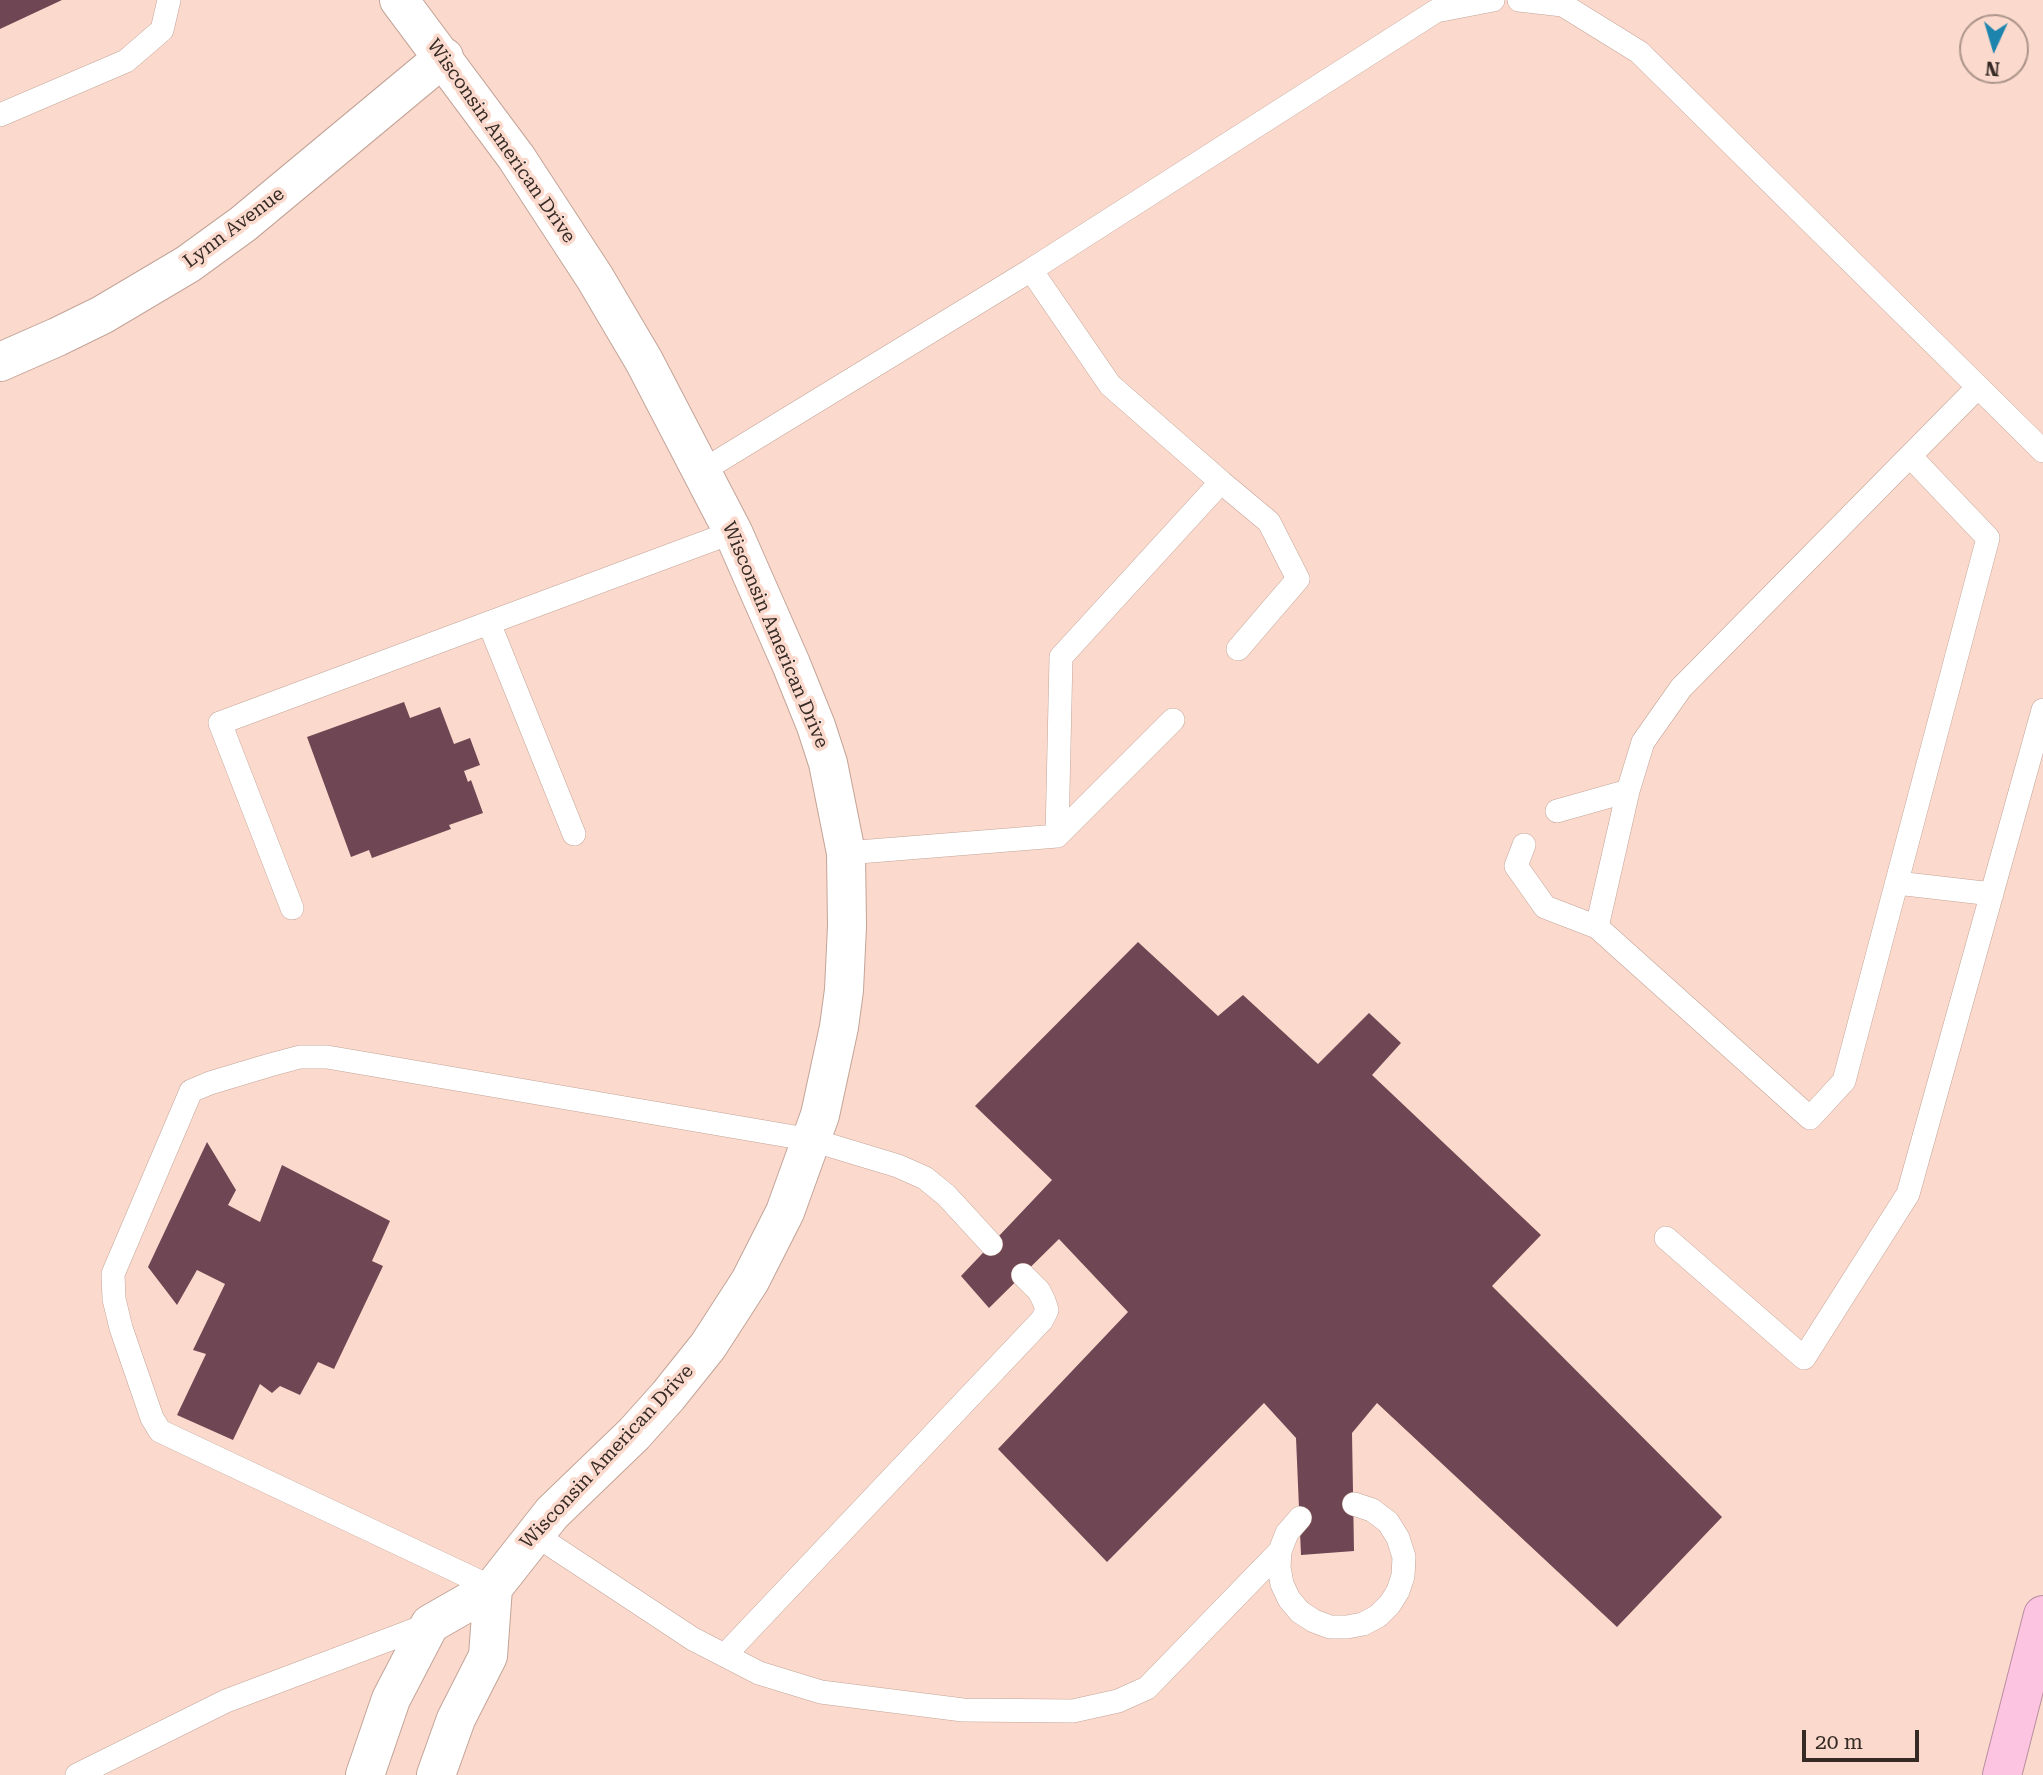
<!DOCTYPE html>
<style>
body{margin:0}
#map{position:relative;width:2043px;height:1775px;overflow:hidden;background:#fbdacd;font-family:"Roboto Serif",serif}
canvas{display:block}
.north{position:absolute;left:1959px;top:14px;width:70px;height:70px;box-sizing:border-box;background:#fbdacd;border:2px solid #ac948a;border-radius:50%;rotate:184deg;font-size:19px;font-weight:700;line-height:28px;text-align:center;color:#362a25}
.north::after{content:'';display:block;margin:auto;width:24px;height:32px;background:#1d84ad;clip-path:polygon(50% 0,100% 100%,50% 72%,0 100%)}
.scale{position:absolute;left:1802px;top:1730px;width:117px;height:32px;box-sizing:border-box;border:4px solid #362a25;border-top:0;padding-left:9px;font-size:21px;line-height:24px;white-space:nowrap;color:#362a25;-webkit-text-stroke:5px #fbdacd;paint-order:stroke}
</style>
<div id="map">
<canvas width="2043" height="1775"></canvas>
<div class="north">N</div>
<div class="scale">20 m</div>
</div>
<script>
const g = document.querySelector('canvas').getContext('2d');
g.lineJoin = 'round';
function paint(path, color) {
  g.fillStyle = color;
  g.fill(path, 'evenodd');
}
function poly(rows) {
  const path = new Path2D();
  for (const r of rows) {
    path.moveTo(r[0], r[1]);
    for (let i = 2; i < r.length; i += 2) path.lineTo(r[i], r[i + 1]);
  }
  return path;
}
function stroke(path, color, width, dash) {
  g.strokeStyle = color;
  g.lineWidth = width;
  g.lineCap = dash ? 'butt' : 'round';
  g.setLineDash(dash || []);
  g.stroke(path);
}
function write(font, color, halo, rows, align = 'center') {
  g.font = font + ' "Roboto Serif",serif';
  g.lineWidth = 7;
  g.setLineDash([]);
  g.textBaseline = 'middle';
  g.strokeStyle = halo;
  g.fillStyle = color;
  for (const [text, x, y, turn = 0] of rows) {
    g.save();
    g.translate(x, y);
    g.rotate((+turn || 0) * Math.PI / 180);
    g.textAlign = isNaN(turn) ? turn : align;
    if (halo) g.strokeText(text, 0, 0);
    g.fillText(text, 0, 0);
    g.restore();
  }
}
paint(poly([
 [0,0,62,0,0,29],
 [404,702,410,718,440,707,454,744,470,738,480,765,464,771,468,782,471,780,483,813,449,825,451,829,372,858,369,850,351,857,307,737],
 [1138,942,1218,1016,1243,995,1318,1064,1369,1013,1401,1043,1372,1075,1541,1235,1492,1286,1722,1517,1617,1627,1377,1403,1352,1433,1354,1551,1301,1555,1296,1438,1264,1403,1107,1562,998,1449,1128,1312,1059,1239,989,1308,961,1276,1052,1180,975,1106],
 [207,1142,236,1190,228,1205,260,1222,282,1165,390,1221,372,1261,383,1266,334,1369,318,1362,300,1395,280,1386,272,1393,260,1384,233,1440,177,1415,206,1354,193,1350,225,1284,197,1270,177,1305,148,1267]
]), '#6f4653');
const lane = poly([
 [1519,0,1563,5,1639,52,2043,451],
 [0,115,126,61,162,30,169,0],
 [1031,270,1436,11,1493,0],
 [1910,456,1988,538,1844,1081,1810,1118,1597,927,1628,791,1643,742,1681,688,1834,533,1978,387],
 [702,471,1031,270,1110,385,1221,482,1061,657,1057,836,846,853],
 [1221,482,1269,522,1298,579,1238,649],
 [489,623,574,834],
 [1557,811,1628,791],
 [1057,836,1173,720],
 [1524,845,1516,866,1545,907,1597,927],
 [1897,883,1992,894],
 [292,908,220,723,733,532],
 [1666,1238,1804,1358,1908,1194,2043,710],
 [1300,1518,1287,1533,1280,1551,1279,1567,1282,1584,1289,1599,1300,1612,1314,1621,1330,1627,1347,1627,1363,1624,1378,1616,1390,1604,1398,1591,1403,1576,1404,1557,1398,1538,1388,1522,1372,1510,1354,1504],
 [534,1534,693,1639,759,1673,821,1692,963,1710,1073,1711,1118,1701,1147,1688,1280,1551],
 [493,1588,160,1431,152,1418,121,1328,114,1299,113,1274,191,1091,210,1083,270,1065,300,1057,327,1057,812,1140,898,1166,925,1178,946,1195,991,1244],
 [725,1655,1042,1320,1047,1310,1044,1301,1039,1291,1023,1275],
 [77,1775,226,1701,430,1624]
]);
const street = poly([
 [0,362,57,337,102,315,188,264,243,224,444,57],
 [365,1775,391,1699,430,1624,493,1588,552,1513,634,1434,668,1396,708,1346,750,1281,785,1212,820,1115,839,1027,844,990,847,926,846,853,828,763,816,726,791,664,733,532,644,361,595,278,516,157,399,0],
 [436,1775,456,1719,488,1656,493,1588]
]);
const highway = poly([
 [2002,1775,2043,1615]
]);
stroke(lane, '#c3a498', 24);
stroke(street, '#c3a498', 40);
stroke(highway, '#b78e9f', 40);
stroke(lane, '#fff', 23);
stroke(street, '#fff', 38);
stroke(highway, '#fdc4e1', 38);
write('19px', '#362a25', '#fbdacd', [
 ["Wisconsin American Drive",501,141,55],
 ["Lynn Avenue",234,228,-37],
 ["Wisconsin American Drive",775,635,67],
 ["Wisconsin American Drive",607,1457,-47]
]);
</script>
